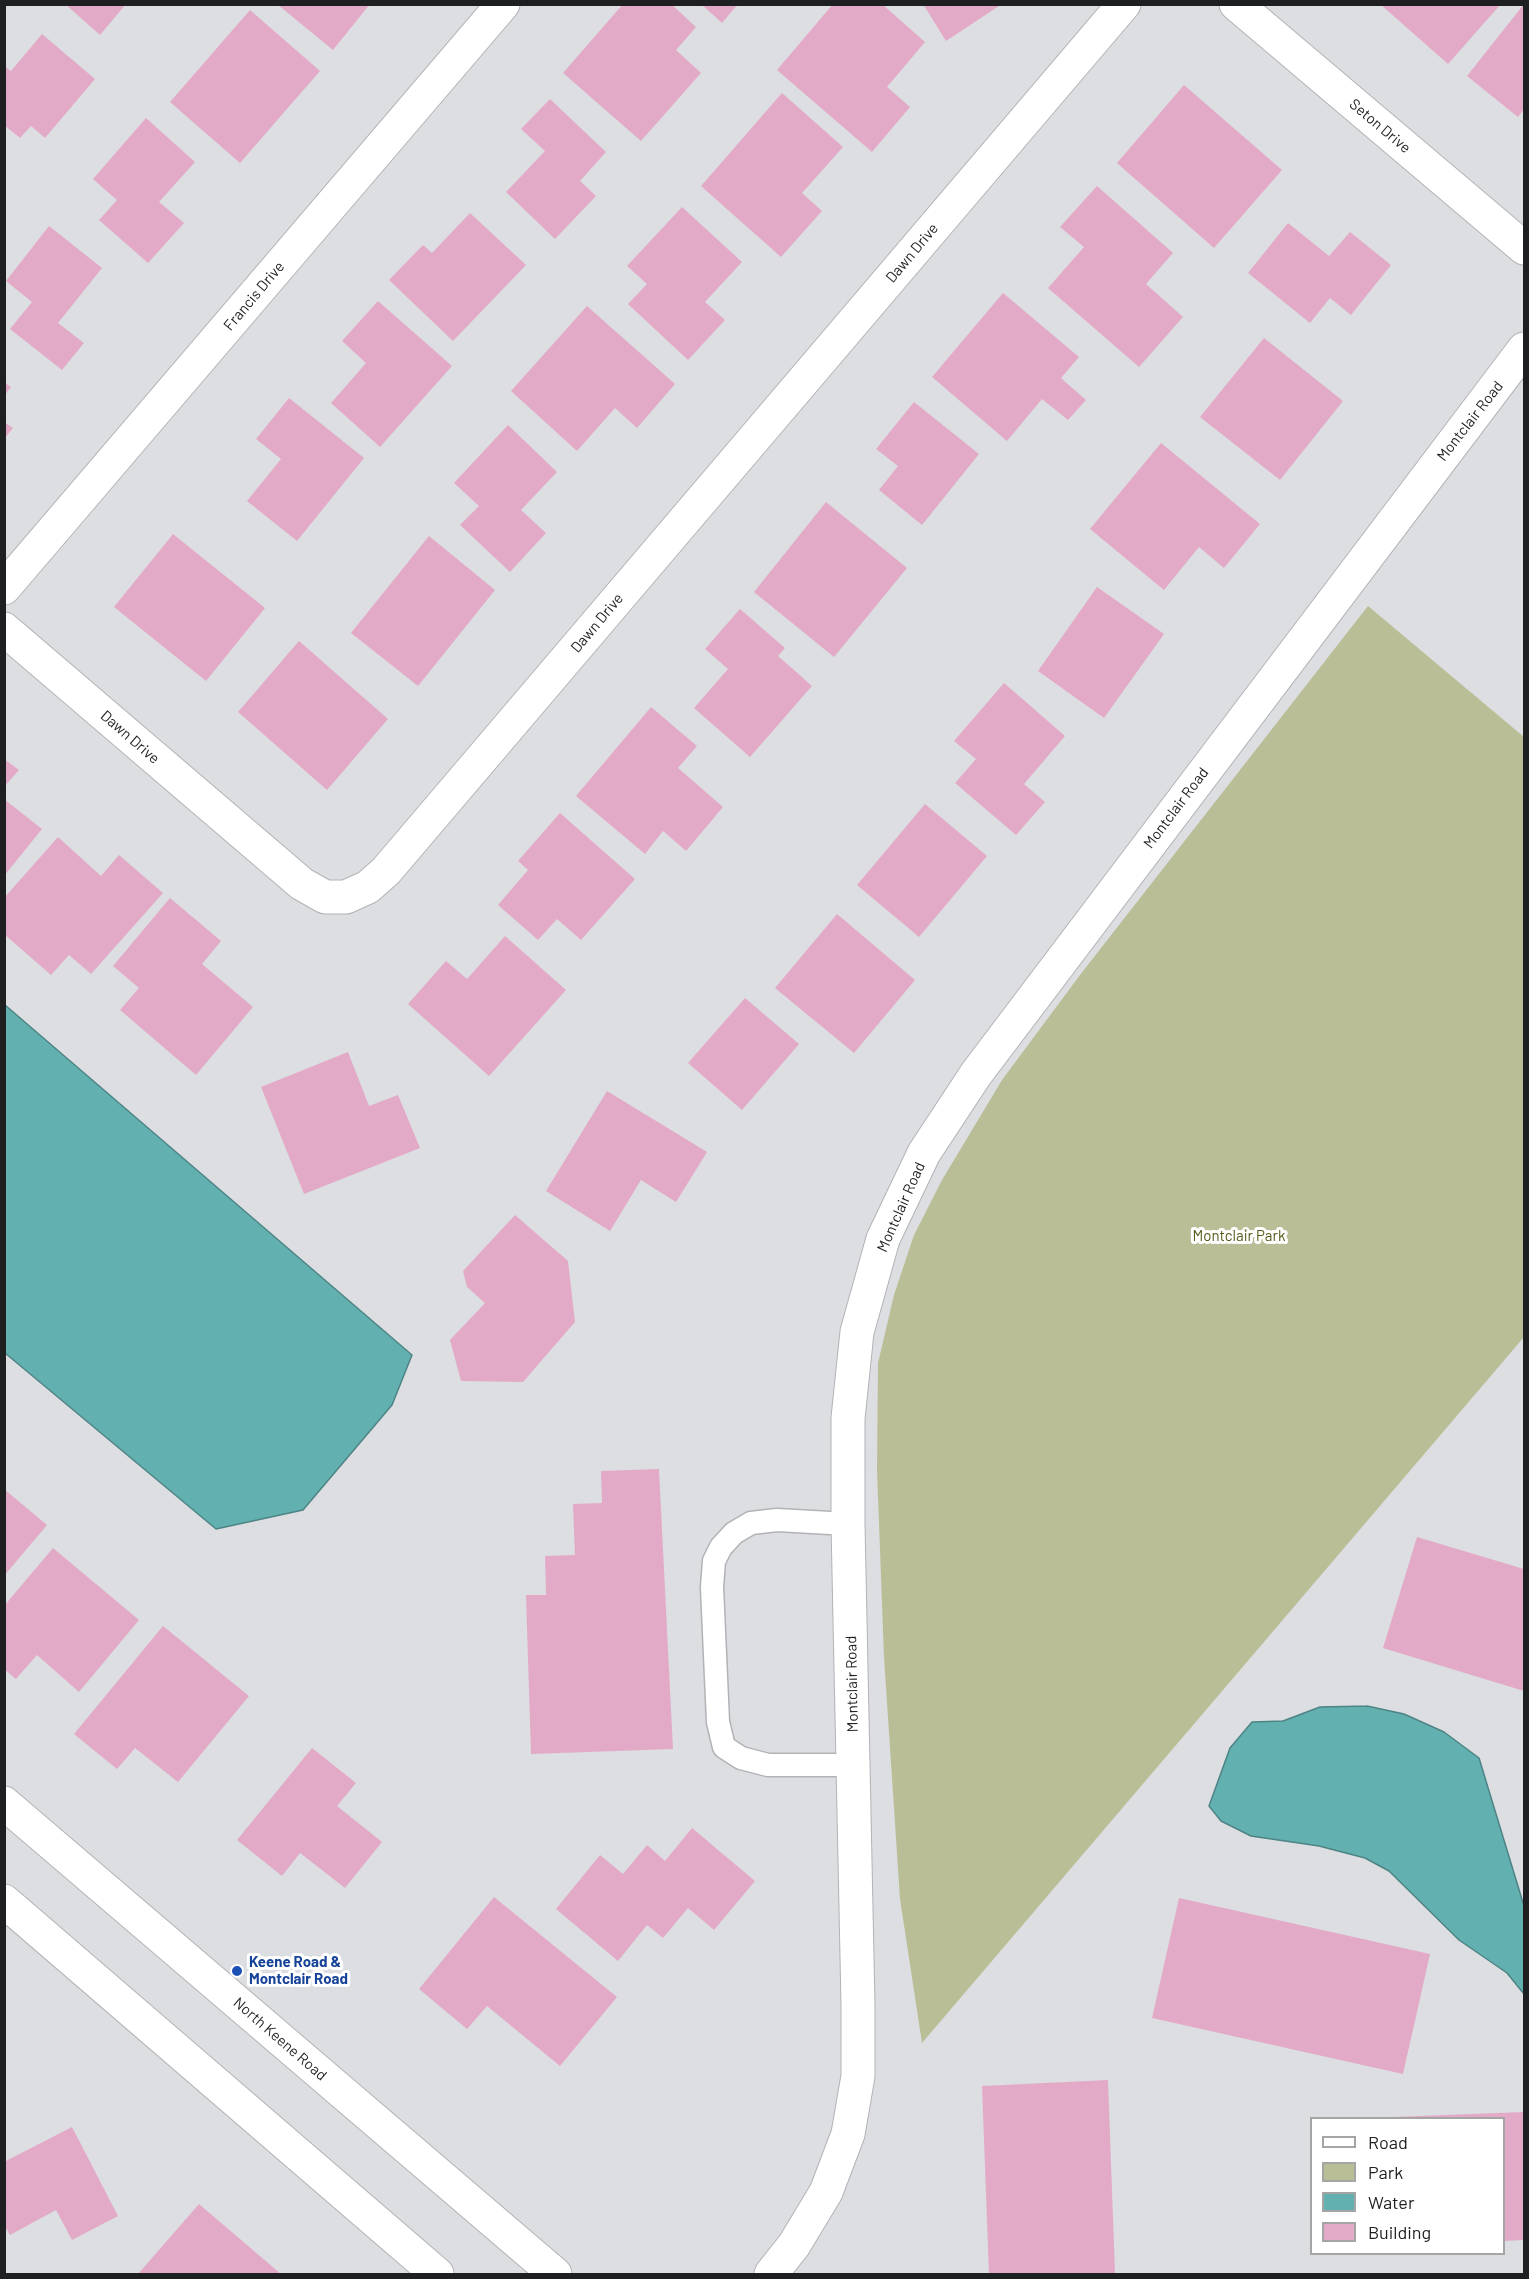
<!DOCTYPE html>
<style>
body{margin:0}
#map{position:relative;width:1529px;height:2279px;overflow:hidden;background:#dcdee1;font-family:Barlow,sans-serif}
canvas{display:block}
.frame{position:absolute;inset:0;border:6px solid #1e1f20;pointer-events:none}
.legend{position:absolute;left:1310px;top:2117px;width:195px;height:138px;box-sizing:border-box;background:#fff;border:2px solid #a5a5a6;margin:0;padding:8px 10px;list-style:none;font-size:18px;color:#1e1f20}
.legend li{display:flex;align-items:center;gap:12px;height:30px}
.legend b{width:30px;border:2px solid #a5a5a6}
</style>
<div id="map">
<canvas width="1529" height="2279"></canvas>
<div class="frame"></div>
<ul class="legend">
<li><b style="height:8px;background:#fff"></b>Road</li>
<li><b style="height:16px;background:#babe96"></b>Park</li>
<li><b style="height:16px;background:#62b0b0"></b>Water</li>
<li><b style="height:16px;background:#e3aac8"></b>Building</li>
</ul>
</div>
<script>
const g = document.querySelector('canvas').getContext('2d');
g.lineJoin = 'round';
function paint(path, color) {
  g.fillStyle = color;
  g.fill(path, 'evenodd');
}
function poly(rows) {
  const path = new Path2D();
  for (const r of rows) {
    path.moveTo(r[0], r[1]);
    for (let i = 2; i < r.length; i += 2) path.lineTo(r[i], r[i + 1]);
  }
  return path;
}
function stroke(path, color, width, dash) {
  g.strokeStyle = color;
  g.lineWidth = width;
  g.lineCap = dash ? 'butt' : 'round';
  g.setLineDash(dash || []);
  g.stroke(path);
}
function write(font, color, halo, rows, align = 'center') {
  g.font = font + ' Barlow,sans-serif';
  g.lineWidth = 6;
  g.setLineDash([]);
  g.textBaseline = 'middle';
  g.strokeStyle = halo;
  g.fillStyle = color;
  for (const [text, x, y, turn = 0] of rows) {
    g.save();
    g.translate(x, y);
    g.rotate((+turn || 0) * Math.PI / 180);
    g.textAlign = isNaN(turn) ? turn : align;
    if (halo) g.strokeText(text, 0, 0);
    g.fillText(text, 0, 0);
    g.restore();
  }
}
paint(poly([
 [1368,606,1524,737,1524,1337,922,2043,900,1899,884,1657,877,1470,878,1363,894,1295,914,1235,942,1180,1002,1080,1080,975]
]), '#babe96');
const water = poly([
 [5,1005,412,1355,392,1405,303,1510,216,1529,5,1353,5,1005],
 [1367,1706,1404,1714,1444,1732,1479,1758,1524,1906,1524,1994,1507,1973,1459,1940,1389,1871,1365,1858,1319,1846,1251,1836,1221,1821,1209,1806,1230,1748,1252,1722,1283,1721,1320,1707,1367,1706]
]);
paint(water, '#62b0b0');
stroke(water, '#4e8485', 1.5);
paint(poly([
 [65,4,126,4,100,35],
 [277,4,370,4,333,50],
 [623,4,671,4,696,27,676,50,701,73,641,141,563,73],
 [701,4,738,4,722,23],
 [833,4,882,4,925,42,887,87,910,107,872,152,777,70],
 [923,4,1002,4,946,41],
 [1380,4,1501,4,1448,64],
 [1524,4,1524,109,1518,117,1467,76],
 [250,10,320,71,240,163,170,102],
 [42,34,95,79,45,138,31,126,20,138,4,125,4,66,11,71],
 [1184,85,1282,170,1214,248,1117,163],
 [782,93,843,147,802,193,822,211,781,257,701,186],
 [550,99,606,152,580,181,596,196,555,239,506,192,545,151,521,129],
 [146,118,195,162,159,202,184,223,148,263,99,220,117,200,93,179],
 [1097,186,1173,253,1146,284,1183,317,1139,367,1048,288,1084,247,1060,227],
 [682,207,742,262,705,302,725,320,688,360,628,304,647,284,627,266],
 [470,213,526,265,453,341,389,280,423,245,432,253],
 [1288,223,1329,256,1350,232,1391,265,1351,315,1330,298,1310,323,1248,273],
 [49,226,102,268,58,323,84,343,62,370,10,329,32,302,6,281],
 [1003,293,1079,357,1061,378,1086,400,1068,420,1042,399,1007,441,932,377],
 [378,301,452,366,380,447,331,403,366,363,342,341],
 [587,306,675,384,637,428,615,408,577,451,511,391],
 [1264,338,1343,401,1280,480,1200,417],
 [4,382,11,387,4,396],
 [289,398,364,458,297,541,247,501,281,459,256,439],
 [914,402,979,454,922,525,879,490,898,466,876,449],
 [4,422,13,428,4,439],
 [508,425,557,472,521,510,546,533,510,572,460,525,479,506,454,483],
 [1161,443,1260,524,1224,568,1199,547,1164,590,1090,529],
 [826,502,907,568,834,657,754,592],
 [173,534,265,608,206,681,114,607],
 [429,536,495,590,418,686,351,633],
 [1097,587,1164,634,1104,718,1038,671],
 [740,609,785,648,778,656,812,686,750,757,694,708,728,669,705,649],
 [299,641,388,719,327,790,238,712],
 [1004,683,1065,736,1024,784,1045,802,1016,835,955,783,976,759,954,741],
 [651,707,697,746,678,768,723,807,686,851,663,831,645,854,576,796],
 [4,759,19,770,4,787],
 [4,799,42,829,4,876],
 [925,804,987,856,919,937,857,885],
 [560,813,635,879,581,940,557,919,538,940,498,905,528,870,518,861],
 [58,837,101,876,119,855,163,893,91,974,69,955,51,975,4,934,4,898],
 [170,898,221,941,202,964,253,1007,196,1075,120,1010,139,988,113,966],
 [837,914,915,980,854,1053,775,988],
 [505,936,566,990,489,1076,408,1004,446,961,467,979],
 [745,998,799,1044,742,1110,688,1063],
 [348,1052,369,1106,398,1095,420,1148,304,1194,261,1087],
 [607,1091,707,1152,676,1202,641,1180,610,1231,546,1191],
 [515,1215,568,1261,575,1322,523,1382,461,1381,450,1340,485,1303,467,1287,463,1271],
 [659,1469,673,1749,531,1754,526,1595,546,1595,545,1556,575,1555,573,1504,602,1503,601,1471],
 [4,1489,47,1525,4,1576],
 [1417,1537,1524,1569,1524,1691,1383,1648],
 [53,1548,139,1620,79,1692,37,1655,16,1679,4,1669,4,1606],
 [163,1626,249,1696,178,1782,135,1748,117,1769,74,1734],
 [312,1748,356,1783,337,1806,382,1842,345,1888,300,1853,282,1876,237,1840],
 [692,1828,755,1881,714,1930,688,1908,663,1938,647,1925,618,1961,556,1909,600,1855,623,1874,647,1845,665,1861],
 [494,1897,617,1997,560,2066,487,2006,467,2029,419,1989],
 [1179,1898,1430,1954,1403,2074,1152,2018],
 [1108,2080,1115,2274,989,2274,982,2086],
 [1524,2112,1524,2240,1504,2241,1504,2118,1392,2118,1392,2117],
 [72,2127,118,2216,72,2240,56,2210,10,2235,4,2225,4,2162],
 [199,2204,281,2274,138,2274]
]), '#e3aac8');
const service = poly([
 [848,1524,777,1520,751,1523,734,1533,721,1547,714,1561,712,1587,718,1722,724,1747,741,1758,768,1765,854,1765]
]);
const minor = poly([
 [1236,4,1524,248],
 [4,588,503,4],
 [4,629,302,884,325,897,346,897,368,887,386,871,1124,4]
]);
const tertiary = poly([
 [771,2274,794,2245,826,2192,848,2134,858,2076,858,2005,848,1524,848,1418,857,1332,883,1239,924,1153,976,1074,1524,349]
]);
const secondary = poly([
 [4,1803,555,2274],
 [4,1901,437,2274]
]);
stroke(service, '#b1b3b6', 25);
stroke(minor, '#b1b3b6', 35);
stroke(tertiary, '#b1b3b6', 35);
stroke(secondary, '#b1b3b6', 35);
stroke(service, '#fff', 22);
stroke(minor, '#fff', 33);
stroke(tertiary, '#fff', 33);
stroke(secondary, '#fff', 33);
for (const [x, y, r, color] of [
 [237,1971,6,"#1a4fb4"]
]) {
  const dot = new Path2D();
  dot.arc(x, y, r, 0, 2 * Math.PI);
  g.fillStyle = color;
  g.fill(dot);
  stroke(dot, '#fff', 2);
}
write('15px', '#1e1f20', '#fff', [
 ["Seton Drive",1380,126,40],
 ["Dawn Drive",912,253,-50],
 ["Francis Drive",254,296,-50],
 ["Montclair Road",1470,421,-52],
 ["Dawn Drive",597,623,-50],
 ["Dawn Drive",130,737,41],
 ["Montclair Road",1176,808,-53],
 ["Montclair Road",901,1207,-66],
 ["Montclair Road",852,1684,-91],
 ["North Keene Road",280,2039,41]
]);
write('15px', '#575a19', '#fff', [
 ["Montclair Park",1239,1236]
]);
write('bold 15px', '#164399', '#fff', [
 ["Keene Road &",249,1962],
 ["Montclair Road",249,1979]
], 'left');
</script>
